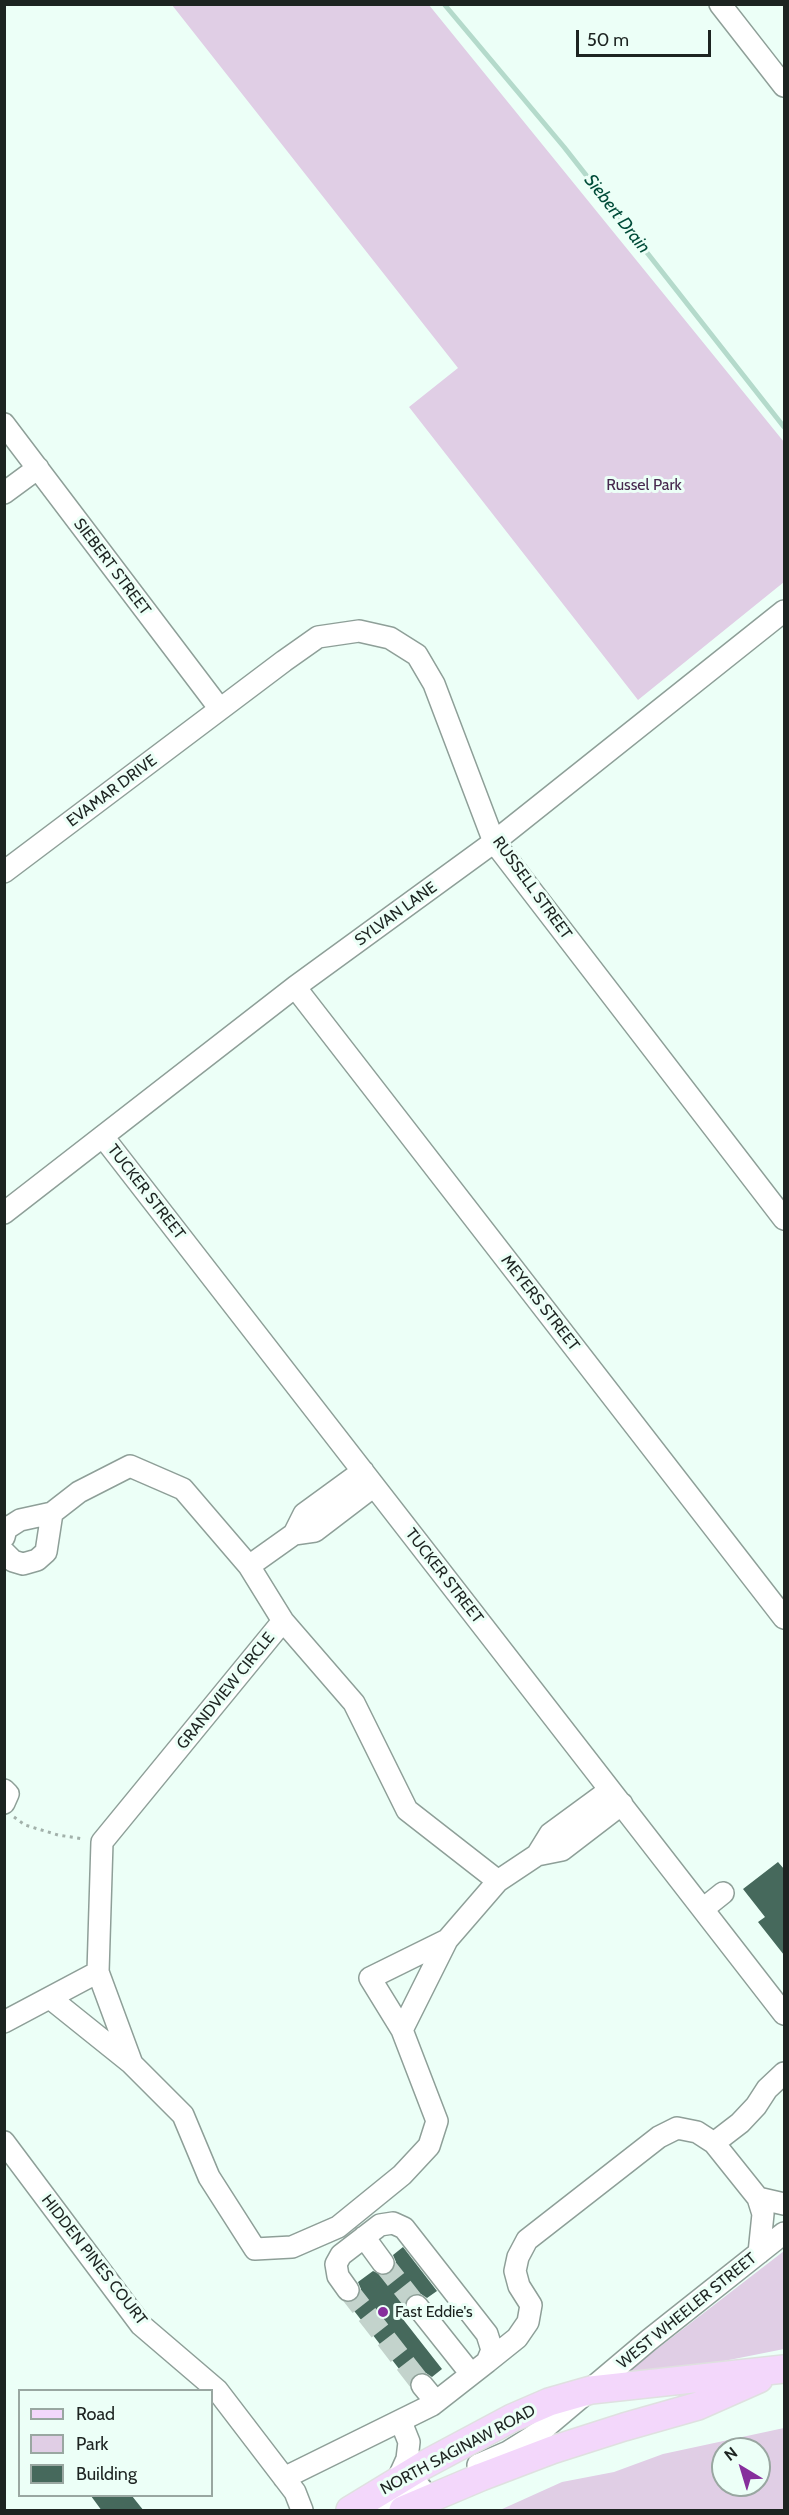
<!DOCTYPE html>
<style>
body{margin:0}
#map{position:relative;width:789px;height:2515px;overflow:hidden;background:#ecfff7;font-family:Cabin,sans-serif}
canvas{display:block}
.frame{position:absolute;inset:0;border:6px solid #1d2421;pointer-events:none}
.legend{position:absolute;left:18px;top:2389px;width:195px;height:108px;box-sizing:border-box;background:#ecfff7;border:2px solid #99a7a1;margin:0;padding:8px 10px;list-style:none;font-size:18px;color:#1d2421}
.legend li{display:flex;align-items:center;gap:12px;height:30px}
.legend b{width:30px;border:2px solid #99a7a1}
.north{position:absolute;left:711px;top:2437px;width:60px;height:60px;box-sizing:border-box;background:#ecfff7;border:2px solid #99a7a1;border-radius:50%;rotate:322deg;font-size:16px;font-weight:700;line-height:24px;text-align:center;color:#1d2421}
.north::after{content:'';display:block;margin:auto;width:21px;height:27px;background:#862f9c;clip-path:polygon(50% 0,100% 100%,50% 72%,0 100%)}
.scale{position:absolute;left:576px;top:30px;width:135px;height:27px;box-sizing:border-box;border:3px solid #1d2421;border-top:0;padding-left:8px;font-size:18px;line-height:21px;white-space:nowrap;color:#1d2421;-webkit-text-stroke:4px #ecfff7;paint-order:stroke}
</style>
<div id="map">
<canvas width="789" height="2515"></canvas>
<div class="frame"></div>
<ul class="legend">
<li><b style="height:8px;background:#f3d7fb"></b>Road</li>
<li><b style="height:16px;background:#e0cee5"></b>Park</li>
<li><b style="height:16px;background:#46695c"></b>Building</li>
</ul>
<div class="north">N</div>
<div class="scale">50 m</div>
</div>
<script>
const g = document.querySelector('canvas').getContext('2d');
g.lineJoin = 'round';
function paint(path, color) {
  g.fillStyle = color;
  g.fill(path, 'evenodd');
}
function poly(rows) {
  const path = new Path2D();
  for (const r of rows) {
    path.moveTo(r[0], r[1]);
    for (let i = 2; i < r.length; i += 2) path.lineTo(r[i], r[i + 1]);
  }
  return path;
}
function stroke(path, color, width, dash) {
  g.strokeStyle = color;
  g.lineWidth = width;
  g.lineCap = dash ? 'butt' : 'round';
  g.setLineDash(dash || []);
  g.stroke(path);
}
function write(font, color, halo, rows, align = 'center') {
  g.font = font + ' Cabin,sans-serif';
  g.lineWidth = 6;
  g.setLineDash([]);
  g.textBaseline = 'middle';
  g.strokeStyle = halo;
  g.fillStyle = color;
  for (const [text, x, y, turn = 0] of rows) {
    g.save();
    g.translate(x, y);
    g.rotate((+turn || 0) * Math.PI / 180);
    g.textAlign = isNaN(turn) ? turn : align;
    if (halo) g.strokeText(text, 0, 0);
    g.fillText(text, 0, 0);
    g.restore();
  }
}
paint(poly([
 [172,5,429,5,784,442,784,582,638,700,409,407,458,368],
 [784,2251,784,2349,719,2362,622,2376],
 [784,2428,784,2510,500,2510,562,2482,614,2472,663,2454],
 [723,2449,759,2449,759,2485,723,2485]
]), '#e0cee5');
stroke(poly([
 [444,4,564,147,784,427]
]), '#b4dacb', 5);
paint(poly([
 [778,1862,784,1869,784,1955,758,1922,765,1917,743,1889],
 [403,2247,437,2291,427,2298,421,2294,410,2296,405,2302,407,2314,402,2318,442,2369,432,2377,426,2373,419,2373,413,2376,410,2383,348,2303,355,2301,359,2296,361,2289,358,2282,373,2271,384,2276,391,2273,396,2262,393,2255],
 [91,2496,132,2496,144,2511,102,2511]
]), '#46695c');
stroke(poly([
 [383,2263,417,2306],
 [348,2290,422,2385]
]), '#c3d3cc', 21, [21, 10]);
const minor = poly([
 [720,4,784,86],
 [4,424,220,709],
 [4,493,38,468],
 [4,872,284,661,318,637,359,631,390,638,417,655,434,684,494,842,784,1219],
 [295,987,784,1618],
 [104,1138,784,2014],
 [4,1213,295,987,494,842,784,611],
 [294,1534,304,1514,363,1471],
 [4,1537,6,1529,20,1520,52,1513,79,1492,130,1466,183,1489,249,1566,283,1621,354,1703,407,1810,498,1881],
 [4,1552,13,1561,23,1564,37,1560,46,1552,52,1513],
 [249,1566,294,1534,315,1531,374,1486],
 [283,1621,102,1842,98,1972,132,2064,183,2115,209,2177,255,2249,292,2247,338,2227,402,2175,429,2146,437,2121,402,2030,447,1940,498,1881,537,1855,562,1850,622,1804],
 [4,1790,8,1794,4,1803],
 [537,1855,550,1834,610,1790],
 [703,1909,723,1893],
 [50,1998,131,2063],
 [4,2022,98,1972],
 [402,2030,370,1978,447,1940],
 [4,2142,141,2325,217,2390,295,2492,302,2510],
 [714,2143,740,2123,756,2106,767,2089,784,2073],
 [758,2198,784,2204],
 [364,2237,383,2263],
 [417,2306,471,2374],
 [487,2362,517,2338,528,2322,531,2305,519,2286,515,2271,518,2257,527,2240,659,2137,677,2128,697,2132,714,2143,758,2198,763,2214,759,2253],
 [422,2385,436,2402],
 [478,2465,508,2452,540,2432,649,2340,784,2233],
 [284,2478,432,2405,487,2362,492,2350,487,2334,404,2228,393,2223,380,2225,341,2255,336,2264,338,2276,348,2290],
 [397,2481,407,2459,409,2442,401,2422],
 [370,2510,421,2488]
]);
const major = poly([
 [350,2510,424,2465,512,2418,549,2402,591,2390,784,2369],
 [403,2510,481,2477,552,2450,624,2427,698,2406,759,2379]
]);
stroke(minor, '#8e9f98', 24);
stroke(major, '#dfe0e0', 30);
stroke(poly([
 [14,1817,25,1825,58,1835,84,1839]
]), '#a2b1aa', 3, [3, 4.5]);
stroke(minor, '#fff', 21);
stroke(major, '#f3d7fb', 27);
for (const [x, y, r, color] of [
 [383,2312,6,"#862f9c"]
]) {
  const dot = new Path2D();
  dot.arc(x, y, r, 0, 2 * Math.PI);
  g.fillStyle = color;
  g.fill(dot);
  stroke(dot, '#ecfff7', 2);
}
write('16px', '#47294f', '#ecfff7', [
 ["Russel Park",644,485]
]);
write('16px', '#1d2421', '#ecfff7', [
 ["SIEBERT STREET",112,567,53],
 ["EVAMAR DRIVE",112,791,-37],
 ["RUSSELL STREET",532,888,54],
 ["SYLVAN LANE",396,914,-36],
 ["TUCKER STREET",146,1192,52],
 ["MEYERS STREET",540,1303,52],
 ["TUCKER STREET",444,1576,52],
 ["GRANDVIEW CIRCLE",226,1691,-51],
 ["HIDDEN PINES COURT",94,2260,52],
 ["WEST WHEELER STREET",687,2311,-39],
 ["NORTH SAGINAW ROAD",458,2450,-28]
]);
write('16px', '#1d2421', '#ecfff7', [
 ["Fast Eddie's",395,2312]
], 'left');
write('italic 18px', '#004c39', '#ecfff7', [
 ["Siebert Drain",617,214,52]
]);
</script>
